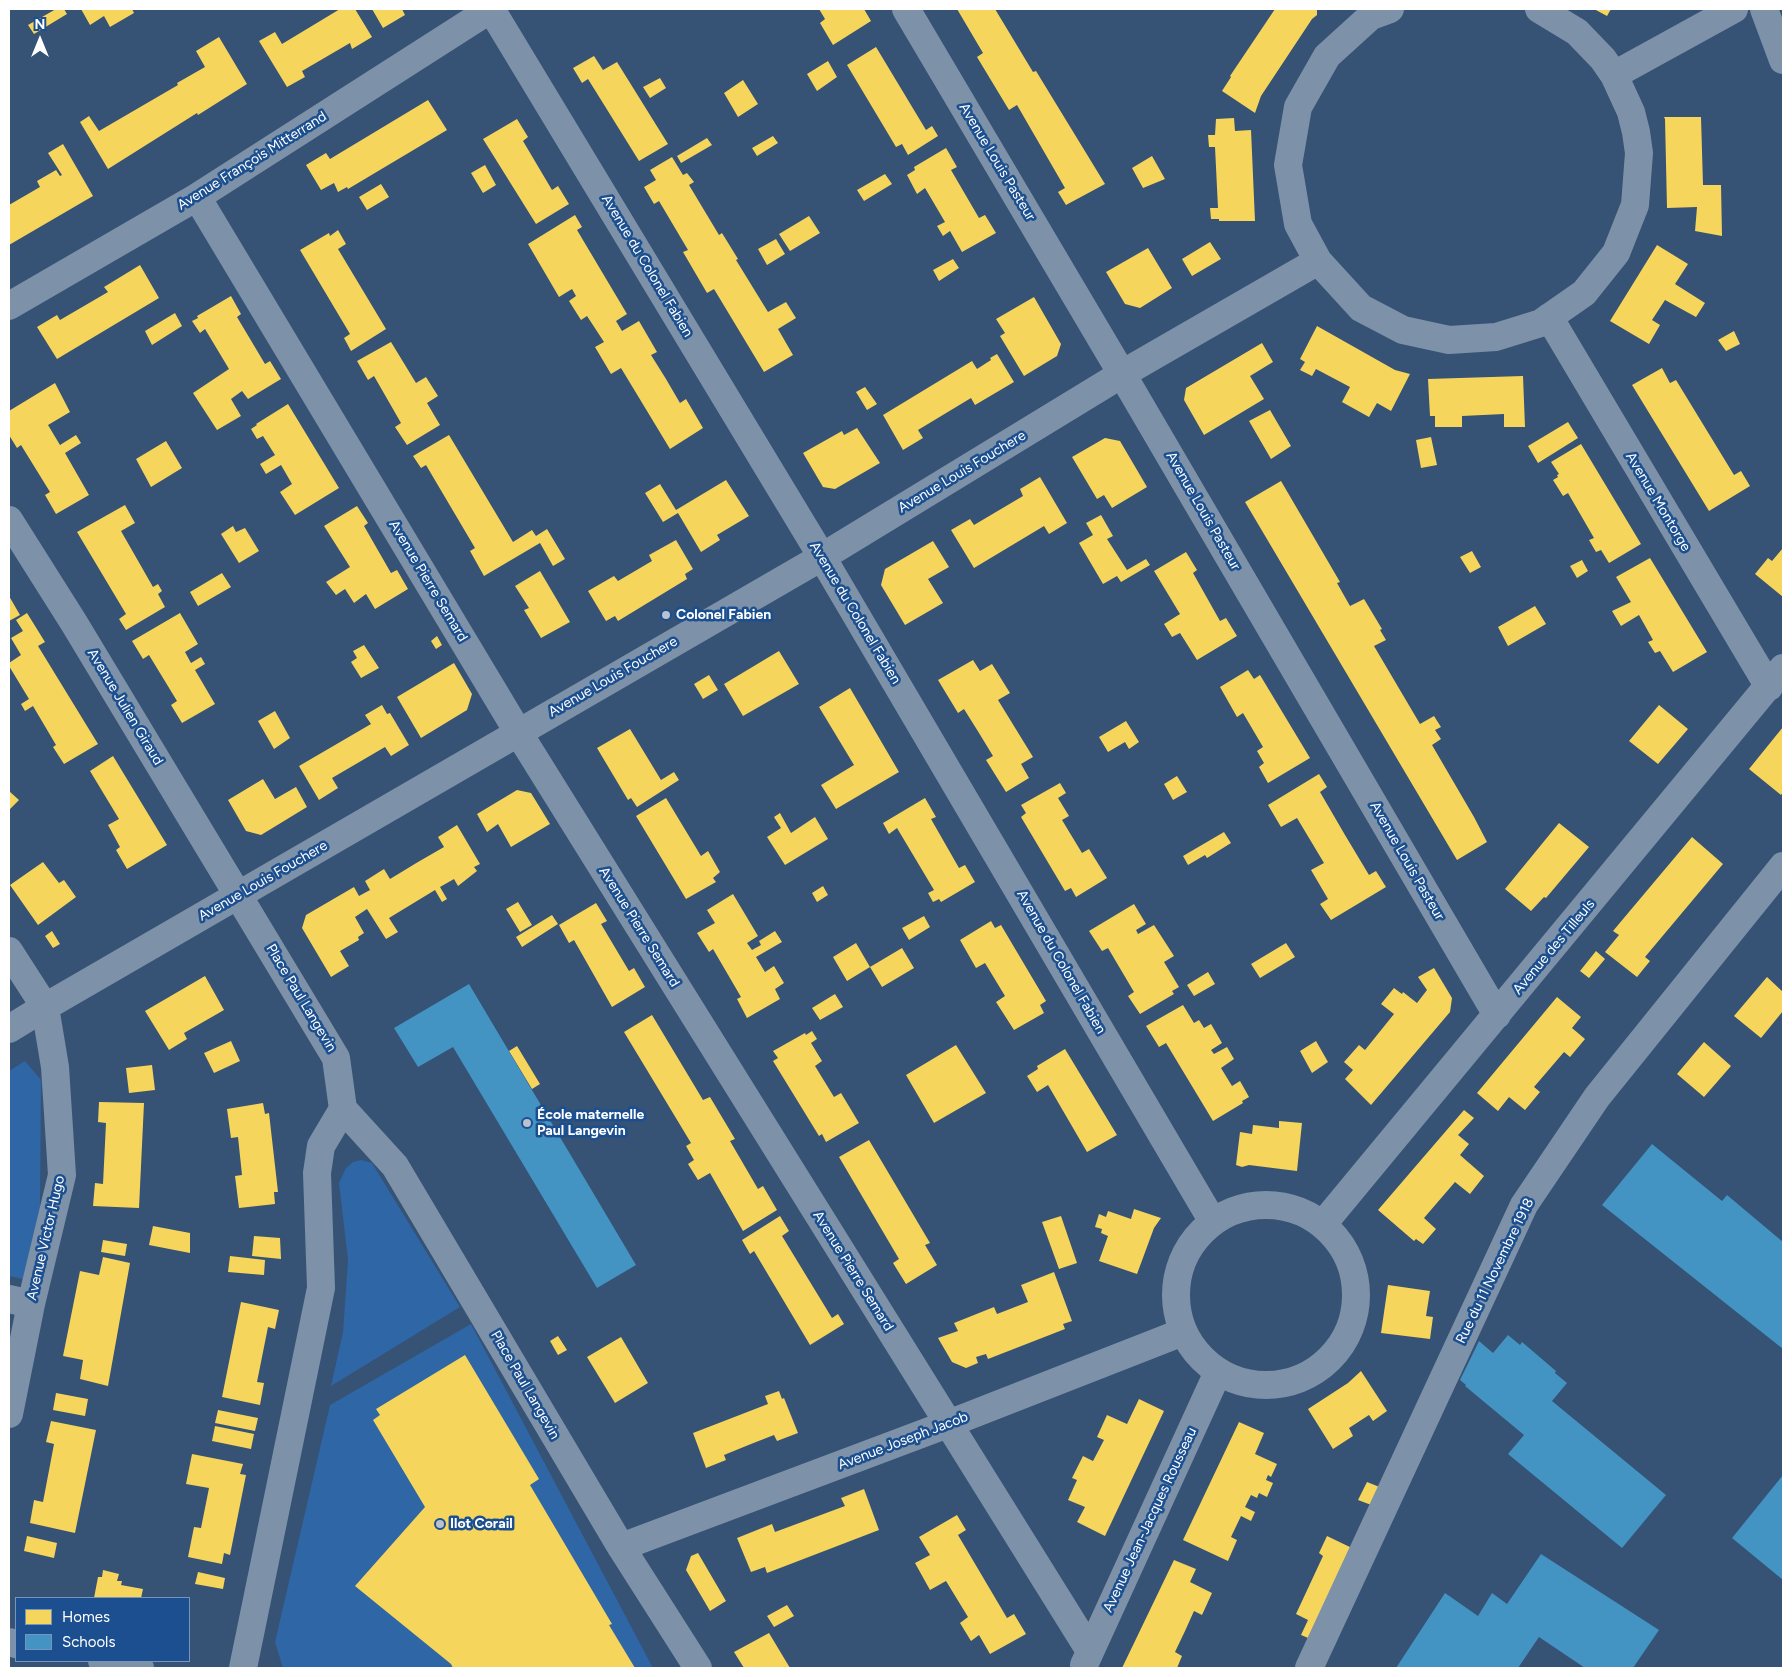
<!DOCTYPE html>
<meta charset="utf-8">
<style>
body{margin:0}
#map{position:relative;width:1792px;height:1677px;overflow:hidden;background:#365274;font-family:Figtree,sans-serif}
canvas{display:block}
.frame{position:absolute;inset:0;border:10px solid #fff;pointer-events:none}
.legend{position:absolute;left:15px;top:1597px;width:175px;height:65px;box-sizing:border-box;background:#1b4f8f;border:1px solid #7695bc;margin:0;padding:6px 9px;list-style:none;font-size:15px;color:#fff}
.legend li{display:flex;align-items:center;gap:10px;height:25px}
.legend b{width:25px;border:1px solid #7695bc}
.north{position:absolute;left:15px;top:15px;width:50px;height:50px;-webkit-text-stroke:4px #1b4f8f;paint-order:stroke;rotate:0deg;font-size:14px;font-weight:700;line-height:20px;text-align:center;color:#fff}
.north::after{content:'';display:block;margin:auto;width:18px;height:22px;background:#fff;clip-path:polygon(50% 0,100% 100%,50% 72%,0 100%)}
</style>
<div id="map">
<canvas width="1792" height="1677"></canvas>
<div class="frame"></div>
<ul class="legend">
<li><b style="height:14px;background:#f6d55c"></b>Homes</li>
<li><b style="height:14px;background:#4393c3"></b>Schools</li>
</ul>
<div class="north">N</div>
</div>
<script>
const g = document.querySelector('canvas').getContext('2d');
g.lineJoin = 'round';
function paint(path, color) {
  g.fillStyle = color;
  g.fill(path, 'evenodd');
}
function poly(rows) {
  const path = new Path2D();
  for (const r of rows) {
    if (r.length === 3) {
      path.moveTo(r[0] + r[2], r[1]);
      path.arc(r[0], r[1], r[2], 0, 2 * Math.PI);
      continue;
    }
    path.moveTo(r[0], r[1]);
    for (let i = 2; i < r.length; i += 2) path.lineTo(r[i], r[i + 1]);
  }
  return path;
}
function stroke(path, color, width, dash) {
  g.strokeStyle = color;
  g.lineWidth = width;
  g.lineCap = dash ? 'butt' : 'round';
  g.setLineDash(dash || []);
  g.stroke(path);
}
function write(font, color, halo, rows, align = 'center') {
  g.font = font + ' Figtree,sans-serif';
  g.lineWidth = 5;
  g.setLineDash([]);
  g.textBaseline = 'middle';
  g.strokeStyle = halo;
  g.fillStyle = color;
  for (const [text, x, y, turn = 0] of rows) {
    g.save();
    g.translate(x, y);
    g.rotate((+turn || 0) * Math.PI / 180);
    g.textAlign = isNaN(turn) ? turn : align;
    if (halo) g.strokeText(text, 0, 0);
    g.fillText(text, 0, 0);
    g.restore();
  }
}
paint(poly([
 [25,1061,41,1080,40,1208,23,1279,9,1276,9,1071],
 [361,1160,372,1163,460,1307,331,1386,343,1332,348,1260,339,1183,346,1168,353,1162],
 [471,1324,653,1668,283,1668,275,1642,330,1405]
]), '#2f66a5');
paint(poly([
 [56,9,64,9,67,14,34,34,28,25],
 [81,9,132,9,134,13,110,27,104,16,90,25],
 [340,9,355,9,372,37,352,49,350,43,302,71,305,77,287,87,259,41,275,32,282,44],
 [372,9,402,9,405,15,383,28],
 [819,9,864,9,871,21,833,45,820,23,825,19],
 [957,9,995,9,1033,72,1036,71,1105,184,1066,205,1058,192,1065,188,1017,105,1009,110,977,57,983,53],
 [1275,9,1317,9,1317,15,1312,19,1261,96,1255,113,1222,91,1231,77,1230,76],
 [1594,9,1611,9,1607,16],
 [219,37,247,84,198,115,197,113,108,169,80,122,89,116,99,131,178,85,177,83,205,67,196,51],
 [876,47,926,130,932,126,938,136,908,155,902,144,896,147,847,65],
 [594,56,603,70,617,62,668,144,639,161,588,79,582,83,573,68],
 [828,61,837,77,817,91,807,74],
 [660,78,666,88,650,98,643,87],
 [743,80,758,104,738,117,724,93],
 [428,100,447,130,348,189,347,187,338,192,334,183,321,190,306,165,326,153,330,159],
 [1664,117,1701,117,1703,185,1721,185,1722,236,1695,231,1697,207,1667,208,1665,119],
 [1234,118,1235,131,1251,130,1255,221,1219,221,1219,219,1211,219,1210,208,1218,208,1215,147,1209,147,1208,135,1215,135,1216,119],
 [517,119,528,137,523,141,552,190,558,186,569,204,536,224,483,139],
 [773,136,778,143,757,156,752,148],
 [707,138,712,145,681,163,677,156],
 [63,144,93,196,9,245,9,205,40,187,37,181,56,170,60,176,62,175,48,153],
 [946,148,957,167,951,170,979,218,985,215,996,233,962,252,950,231,943,236,937,226,945,222,925,188,917,194,907,175,915,170,914,167],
 [1152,156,1165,179,1143,188,1132,168],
 [672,157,683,175,687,173,694,182,689,185,719,235,722,233,738,259,736,260,768,312,786,302,796,318,778,329,793,355,764,372,714,289,707,293,683,252,688,250,659,201,654,204,644,187,656,180,650,170],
 [485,165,496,185,483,193,471,173],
 [885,174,892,184,864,201,857,190],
 [381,184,389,197,367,210,359,197],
 [575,215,582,227,577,230,627,314,616,321,622,331,639,321,657,352,651,355,666,379,680,403,686,399,703,428,670,449,621,368,611,374,595,347,604,342,587,316,581,320,569,301,576,296,572,289,559,297,528,244],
 [809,216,820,233,790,251,779,234],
 [338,230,346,244,338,249,386,329,351,351,344,338,350,334,300,250,329,233,330,236],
 [776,239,785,254,767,265,758,249],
 [1210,242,1221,259,1192,276,1182,259],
 [1657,245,1688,264,1675,284,1705,303,1696,317,1665,300,1652,320,1660,325,1649,344,1610,321],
 [1148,248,1172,288,1140,308,1125,304,1106,272],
 [953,259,959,268,939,281,933,270],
 [140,265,159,298,57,359,37,327,57,315,60,320,108,292,104,287],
 [231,296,241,314,237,317,265,364,270,361,281,379,248,399,242,391,231,399,241,416,217,430,193,393,229,369,205,329,200,333,192,321,198,318,197,316],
 [1034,297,1061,344,1057,356,1024,376,1000,336,1005,333,996,319],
 [175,313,182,326,152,345,145,331],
 [1317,326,1395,370,1410,374,1391,411,1377,403,1369,417,1342,402,1350,387,1316,369,1312,376,1300,370,1305,362,1300,359],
 [1734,331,1740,344,1726,351,1718,340],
 [391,342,416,383,426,377,438,396,427,403,440,425,407,445,395,427,401,423,374,376,368,380,357,361],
 [1262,343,1273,362,1250,376,1264,399,1204,435,1184,400,1186,388],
 [997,354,1014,382,975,405,971,398,918,430,923,438,903,450,883,415,972,361,977,369,991,360,990,358],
 [1662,368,1670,383,1676,380,1734,475,1741,471,1750,486,1709,511,1632,385],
 [1523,376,1525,427,1504,427,1504,414,1462,416,1462,427,1435,427,1435,416,1430,416,1428,379],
 [55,383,70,412,48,425,60,445,76,435,81,443,65,453,89,495,56,514,45,495,50,492,21,445,17,448,9,435,9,411],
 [865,387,877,404,867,410,856,392],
 [288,404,339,488,295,515,280,492,292,484,281,465,266,474,260,464,275,455,263,436,257,439,251,429,257,425,256,424],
 [1270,410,1291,446,1271,459,1249,421],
 [1568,422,1578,438,1538,463,1528,446],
 [857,428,880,463,835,489,823,487,803,453,842,431,844,435],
 [449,435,513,542,532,530,536,536,547,529,565,559,553,566,540,543,484,576,470,551,475,548,426,465,421,468,413,456],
 [1431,437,1437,465,1421,468,1416,440],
 [1105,438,1120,441,1147,487,1112,508,1104,495,1097,499,1072,457],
 [166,441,182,468,151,487,136,459],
 [1581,444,1641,544,1609,563,1601,550,1596,552,1589,540,1594,538,1568,493,1563,496,1553,480,1558,477,1557,475,1559,474,1551,462],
 [1040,477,1067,523,1049,534,1044,526,974,568,951,530,970,519,974,525,1023,496,1020,489],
 [726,480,749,516,717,535,720,540,701,552,678,513,663,522,645,493,660,484,676,510],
 [1281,481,1340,582,1337,583,1350,606,1364,599,1382,629,1380,630,1386,640,1374,646,1420,724,1434,716,1441,727,1435,730,1441,739,1432,745,1474,817,1487,842,1457,860,1245,502],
 [125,505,135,523,121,531,153,587,158,584,162,591,158,594,165,607,126,630,119,619,126,614,77,532],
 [357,506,368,523,364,526,391,573,397,570,408,589,375,609,366,594,354,603,345,589,336,595,326,582,350,567,324,526],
 [1101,515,1113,536,1107,539,1127,570,1146,559,1150,565,1121,582,1117,576,1103,584,1079,543,1093,535,1086,523],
 [233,526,236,532,245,528,259,551,239,563,221,534],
 [676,540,693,569,685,574,687,579,618,621,615,616,606,621,588,591,614,576,618,581,652,561,649,555],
 [933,541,949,567,928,579,943,603,905,625,881,585,885,569],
 [1783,548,1783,597,1755,574,1768,558,1772,561],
 [1472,551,1481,567,1470,573,1460,557],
 [1186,552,1197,570,1193,573,1220,621,1226,618,1237,636,1197,660,1180,633,1172,637,1164,624,1180,614,1154,571],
 [1650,558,1707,652,1673,672,1660,651,1655,653,1648,642,1653,640,1639,615,1621,626,1612,611,1631,602,1616,577],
 [1582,560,1588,571,1577,578,1570,566],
 [540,571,570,622,541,638,524,610,529,608,515,586],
 [222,573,231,587,198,606,190,592],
 [9,596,20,615,9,621],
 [1535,606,1546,624,1508,646,1498,627],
 [27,613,45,642,38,646,98,744,64,764,53,747,56,745,33,706,25,711,21,704,29,699,9,666,9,663,21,655,11,638,23,631,16,620],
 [180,613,198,644,185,652,191,663,201,657,205,664,195,670,215,704,182,723,171,705,177,701,149,655,143,659,132,641],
 [437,636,442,645,436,649,431,641],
 [364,645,379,668,361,678,351,662,357,658,353,651],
 [779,651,799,684,743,716,724,684],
 [973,660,980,671,992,664,1010,693,998,700,1033,757,1021,764,1029,778,1006,792,986,760,993,756,979,733,964,709,958,713,938,680],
 [454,663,472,694,467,710,421,738,397,697],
 [1248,670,1254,679,1260,675,1310,758,1268,783,1259,767,1264,763,1257,751,1263,747,1243,713,1237,717,1220,687],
 [709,675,718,690,703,699,694,684],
 [850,688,899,772,836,809,821,785,854,765,819,707],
 [382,705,387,714,390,713,409,745,391,756,385,747,332,778,338,788,319,800,299,766,371,724,365,715],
 [1659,705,1688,729,1658,764,1629,741],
 [275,711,290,738,274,749,258,721],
 [1126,721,1139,742,1129,749,1125,742,1108,752,1099,737],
 [1783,727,1783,792,1781,795,1749,769],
 [630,729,661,780,674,772,679,780,637,807,631,798,628,800,597,748],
 [113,756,167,845,127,869,116,850,120,847,108,825,119,819,90,771],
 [1319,774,1327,787,1320,792,1345,835,1369,875,1376,871,1386,887,1331,920,1320,904,1328,899,1311,870,1324,863,1297,818,1281,827,1268,805],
 [1177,776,1187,792,1173,800,1164,784],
 [263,779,275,799,296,787,307,807,261,835,246,831,228,800],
 [1060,783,1066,793,1058,798,1069,816,1062,820,1082,853,1089,849,1107,878,1076,897,1071,888,1065,891,1021,817,1026,813,1021,805],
 [517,790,531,793,550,824,511,847,498,824,487,832,477,814],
 [9,791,19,800,9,810],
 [666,798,701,856,708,851,720,872,713,878,716,882,686,899,636,816],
 [925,798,936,817,931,819,959,868,965,865,975,882,941,902,939,899,933,902,928,893,934,890,897,828,889,834,883,823],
 [780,813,791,833,815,817,828,839,785,865,767,837,781,828,774,817],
 [1559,823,1589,847,1546,898,1544,897,1531,911,1505,889],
 [457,825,480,864,474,867,477,871,458,886,454,879,440,887,447,899,442,902,435,890,389,918,398,932,386,939,367,909,355,917,364,933,358,937,359,940,340,951,349,966,331,977,302,928,306,915,354,887,359,896,370,890,365,881,384,869,390,879,418,862,444,847,438,837],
 [1224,832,1231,843,1207,858,1205,855,1188,865,1183,856],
 [1692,837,1723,864,1645,957,1650,961,1637,977,1605,952,1619,935,1613,931],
 [43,862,59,883,64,880,76,897,38,925,10,885],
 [823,886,828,895,817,902,812,893],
 [733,894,758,936,747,943,752,950,761,945,759,941,775,931,782,942,756,957,765,972,774,966,784,983,775,989,780,999,747,1018,737,999,741,997,713,949,709,952,697,933,715,923,707,910],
 [518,902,532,925,520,932,506,909],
 [596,903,607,921,601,924,629,971,634,968,645,987,612,1007,574,940,569,943,559,925],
 [1134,904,1146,924,1136,930,1138,934,1154,925,1174,956,1164,962,1179,987,1172,991,1174,994,1140,1014,1128,996,1134,992,1108,948,1102,951,1089,931],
 [552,915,558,924,522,947,516,937],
 [924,916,930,927,909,940,902,928],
 [991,921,995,928,1001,925,1046,1001,1040,1005,1044,1013,1014,1030,996,1002,1005,996,985,963,976,968,960,940],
 [52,931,60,944,53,948,45,936],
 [856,943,870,967,847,981,833,957],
 [1286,943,1295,957,1260,978,1251,964],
 [902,948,914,968,882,987,870,967],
 [1596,951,1605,959,1589,978,1580,971],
 [1434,968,1452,998,1450,1012,1371,1105,1345,1079,1353,1070,1344,1062,1359,1045,1365,1050,1394,1014,1381,1004,1394,988,1402,994,1403,992,1417,1003,1427,990,1418,977],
 [1208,972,1215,984,1194,996,1187,985],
 [205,976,224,1010,184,1033,187,1039,169,1050,145,1011],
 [1767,977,1783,992,1783,1011,1761,1038,1734,1016],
 [835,994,843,1007,820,1020,812,1008],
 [1557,997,1581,1017,1572,1028,1585,1039,1570,1057,1564,1052,1534,1087,1540,1092,1525,1110,1509,1097,1498,1111,1477,1093],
 [1183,1005,1194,1023,1199,1020,1204,1028,1211,1024,1222,1043,1211,1050,1214,1054,1227,1047,1234,1059,1221,1068,1232,1086,1240,1081,1249,1097,1242,1101,1243,1103,1213,1121,1166,1043,1159,1047,1146,1026],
 [652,1015,703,1100,710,1097,735,1139,730,1141,758,1189,763,1186,777,1210,743,1231,710,1173,698,1180,688,1164,694,1160,686,1146,691,1143,624,1032],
 [812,1031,817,1039,811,1043,822,1061,815,1066,834,1097,841,1093,859,1123,826,1142,822,1134,819,1136,773,1061,778,1058,773,1051,805,1033,806,1035],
 [231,1041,240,1061,214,1073,204,1053],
 [1316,1041,1328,1062,1312,1073,1300,1051],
 [1704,1042,1731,1066,1704,1097,1677,1074],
 [956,1045,986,1093,934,1123,906,1075],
 [517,1046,540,1084,532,1089,509,1051],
 [1065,1049,1117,1135,1087,1152,1048,1085,1037,1092,1027,1076,1038,1069,1037,1066],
 [152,1065,155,1090,129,1093,126,1068],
 [99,1102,144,1103,139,1208,93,1206,95,1183,103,1184,106,1123,98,1122],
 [263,1103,265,1114,269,1113,278,1192,274,1192,275,1204,239,1208,235,1176,242,1175,238,1137,231,1138,227,1109],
 [1464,1110,1474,1118,1458,1135,1469,1144,1460,1155,1484,1176,1470,1194,1455,1182,1424,1218,1436,1229,1423,1244,1416,1239,1414,1241,1378,1210],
 [1279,1121,1302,1123,1297,1171,1249,1165,1242,1167,1236,1165,1240,1132,1252,1134,1253,1125,1279,1128],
 [869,1140,930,1243,925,1245,937,1265,906,1284,893,1263,899,1259,839,1157],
 [1134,1209,1161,1218,1154,1228,1137,1274,1099,1261,1108,1236,1101,1233,1102,1229,1095,1227,1099,1214,1106,1217,1108,1211,1131,1219],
 [780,1216,789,1231,782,1236,832,1318,838,1314,844,1324,810,1345,754,1251,750,1254,742,1240],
 [1061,1216,1077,1263,1059,1269,1042,1222],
 [153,1226,190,1233,190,1253,149,1245],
 [254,1236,280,1238,281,1259,252,1256],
 [103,1240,127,1244,125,1256,101,1252],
 [230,1256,265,1260,264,1275,228,1272],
 [103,1257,130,1263,108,1386,80,1379,83,1360,63,1356,80,1271,99,1275],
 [1054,1272,1072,1321,1063,1324,1065,1329,988,1359,986,1354,976,1357,978,1363,966,1368,952,1362,938,1338,958,1331,954,1323,994,1307,997,1314,1028,1302,1021,1285],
 [1388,1285,1430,1291,1426,1316,1433,1317,1430,1339,1381,1333],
 [241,1302,279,1310,275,1329,268,1327,257,1382,264,1383,260,1405,222,1397],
 [558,1336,567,1350,558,1355,550,1341],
 [621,1337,648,1383,615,1403,587,1357],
 [465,1355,539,1479,530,1485,612,1624,609,1625,635,1668,453,1668,451,1664,355,1586,425,1507,373,1420,380,1415,376,1409],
 [1361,1371,1387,1411,1373,1421,1369,1415,1349,1428,1353,1436,1333,1449,1308,1409,1348,1383],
 [779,1391,782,1399,784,1398,798,1433,777,1441,774,1435,751,1444,724,1455,726,1460,706,1468,693,1433,768,1404,765,1396],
 [56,1393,88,1399,85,1416,53,1410],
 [1139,1399,1164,1411,1105,1536,1077,1522,1085,1507,1068,1500,1077,1480,1072,1478,1083,1456,1093,1461,1104,1440,1097,1437,1107,1415,1127,1424],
 [218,1410,258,1418,255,1431,215,1423],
 [51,1421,96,1430,75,1533,30,1523,34,1500,43,1502,54,1444,46,1442],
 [1239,1422,1264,1433,1255,1454,1277,1464,1271,1477,1268,1475,1266,1480,1273,1483,1267,1497,1259,1493,1257,1498,1251,1495,1245,1507,1255,1512,1251,1521,1241,1516,1231,1537,1237,1540,1228,1561,1183,1540],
 [215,1426,254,1434,251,1449,212,1441],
 [192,1454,243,1464,240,1474,246,1475,230,1555,224,1553,222,1564,188,1557,194,1527,201,1528,209,1488,186,1484],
 [1367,1482,1382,1488,1374,1506,1358,1500],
 [864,1489,879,1530,767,1573,765,1567,751,1572,737,1538,772,1524,775,1532,845,1506,841,1498],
 [957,1515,966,1530,958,1535,1007,1618,1014,1614,1026,1634,990,1654,979,1635,971,1641,960,1623,968,1617,946,1581,930,1590,915,1563,930,1555,919,1537],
 [27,1536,57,1543,54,1558,24,1551],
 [1327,1536,1354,1549,1313,1640,1301,1635,1308,1620,1296,1614,1323,1556,1319,1553],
 [698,1553,726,1601,710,1611,686,1570,691,1556],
 [1174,1560,1196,1569,1190,1582,1212,1593,1202,1615,1194,1611,1185,1631,1175,1652,1182,1656,1177,1668,1122,1668],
 [103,1570,119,1574,117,1581,122,1581,121,1585,143,1589,141,1598,94,1598,98,1577,102,1577],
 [198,1572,225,1578,223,1589,195,1584],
 [787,1605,794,1616,774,1627,767,1616],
 [769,1633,790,1668,744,1668,734,1652]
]), '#f6d55c');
paint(poly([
 [469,984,636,1265,597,1288,453,1047,418,1067,394,1028],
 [1652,1144,1722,1201,1727,1195,1783,1242,1783,1349,1602,1205],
 [1508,1335,1520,1345,1522,1342,1556,1371,1555,1373,1567,1383,1552,1401,1666,1495,1622,1548,1508,1454,1524,1435,1465,1386,1466,1385,1460,1380,1479,1341,1493,1353],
 [1783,1475,1783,1580,1732,1538],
 [1541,1554,1659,1630,1633,1668,1585,1668,1539,1637,1518,1668,1396,1668,1445,1593,1478,1616,1492,1593,1507,1604]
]), '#4393c3');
stroke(poly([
 [491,9,822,557,1213,1222],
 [906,9,1122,374,1497,1015],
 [1390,9,1371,16,1327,56,1298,107,1288,165,1298,224,1318,261,1361,308,1403,330,1449,340,1496,337,1541,323,1584,293,1616,253,1635,205,1639,153,1636,132,1631,112,1614,75,1603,59,1577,32,1539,9],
 [1764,9,1783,60],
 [1614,75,1734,9],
 [197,197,518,732,1090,1651],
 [9,306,197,197,491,9],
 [1549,317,1769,687],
 [9,520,74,623,336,1058,343,1109,395,1166,621,1547,698,1668],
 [9,951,45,1007,55,1067,62,1175,31,1304,9,1414],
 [9,1029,45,1007,822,557,1122,374,1318,261],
 [1266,1295,90],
 [1323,1224,1783,668],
 [9,1299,31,1304],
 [621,1547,948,1424,1183,1332],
 [9,1642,16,1644],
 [102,1661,140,1668],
 [1084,1665,1218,1372],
 [243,1668,321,1288,317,1173,321,1146,343,1109],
 [1309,1668,1524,1205,1597,1097,1783,866]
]), '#7d92a8', 28);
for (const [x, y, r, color] of [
 [666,615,5,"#b9c2ce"],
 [527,1123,5,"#b9c2ce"],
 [440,1524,5,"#b9c2ce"]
]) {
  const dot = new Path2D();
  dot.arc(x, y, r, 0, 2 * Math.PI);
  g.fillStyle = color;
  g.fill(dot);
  stroke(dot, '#1b4f8f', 2);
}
write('14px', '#fff', '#1b4f8f', [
 ["Avenue François Mitterrand",252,161,-32],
 ["Avenue Louis Pasteur",997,162,59],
 ["Avenue du Colonel Fabien",647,266,59],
 ["Avenue Louis Fouchere",962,472,-31],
 ["Avenue Montorge",1658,502,59],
 ["Avenue Louis Pasteur",1203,511,60],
 ["Avenue Pierre Semard",428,581,59],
 ["Avenue du Colonel Fabien",855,613,59],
 ["Avenue Louis Fouchere",613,677,-30],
 ["Avenue Julien Giraud",125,707,59],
 ["Avenue Louis Pasteur",1407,861,60],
 ["Avenue Louis Fouchere",263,881,-30],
 ["Avenue Pierre Semard",639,927,58],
 ["Avenue des Tilleuls",1554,947,-50],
 ["Avenue du Colonel Fabien",1061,962,60],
 ["Place Paul Langevin",301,998,59],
 ["Avenue Victor Hugo",46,1238,-77],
 ["Avenue Pierre Semard",853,1271,58],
 ["Rue du 11 Novembre 1918",1495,1271,-64],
 ["Place Paul Langevin",525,1385,60],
 ["Avenue Joseph Jacob",903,1441,-21],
 ["Avenue Jean-Jacques Rousseau",1150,1520,-65]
]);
write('bold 14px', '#fff', '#1b4f8f', [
 ["Colonel Fabien",676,615],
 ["École maternelle",537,1115],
 ["Paul Langevin",537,1131],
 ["Ilot Corail",450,1524]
], 'left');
</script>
